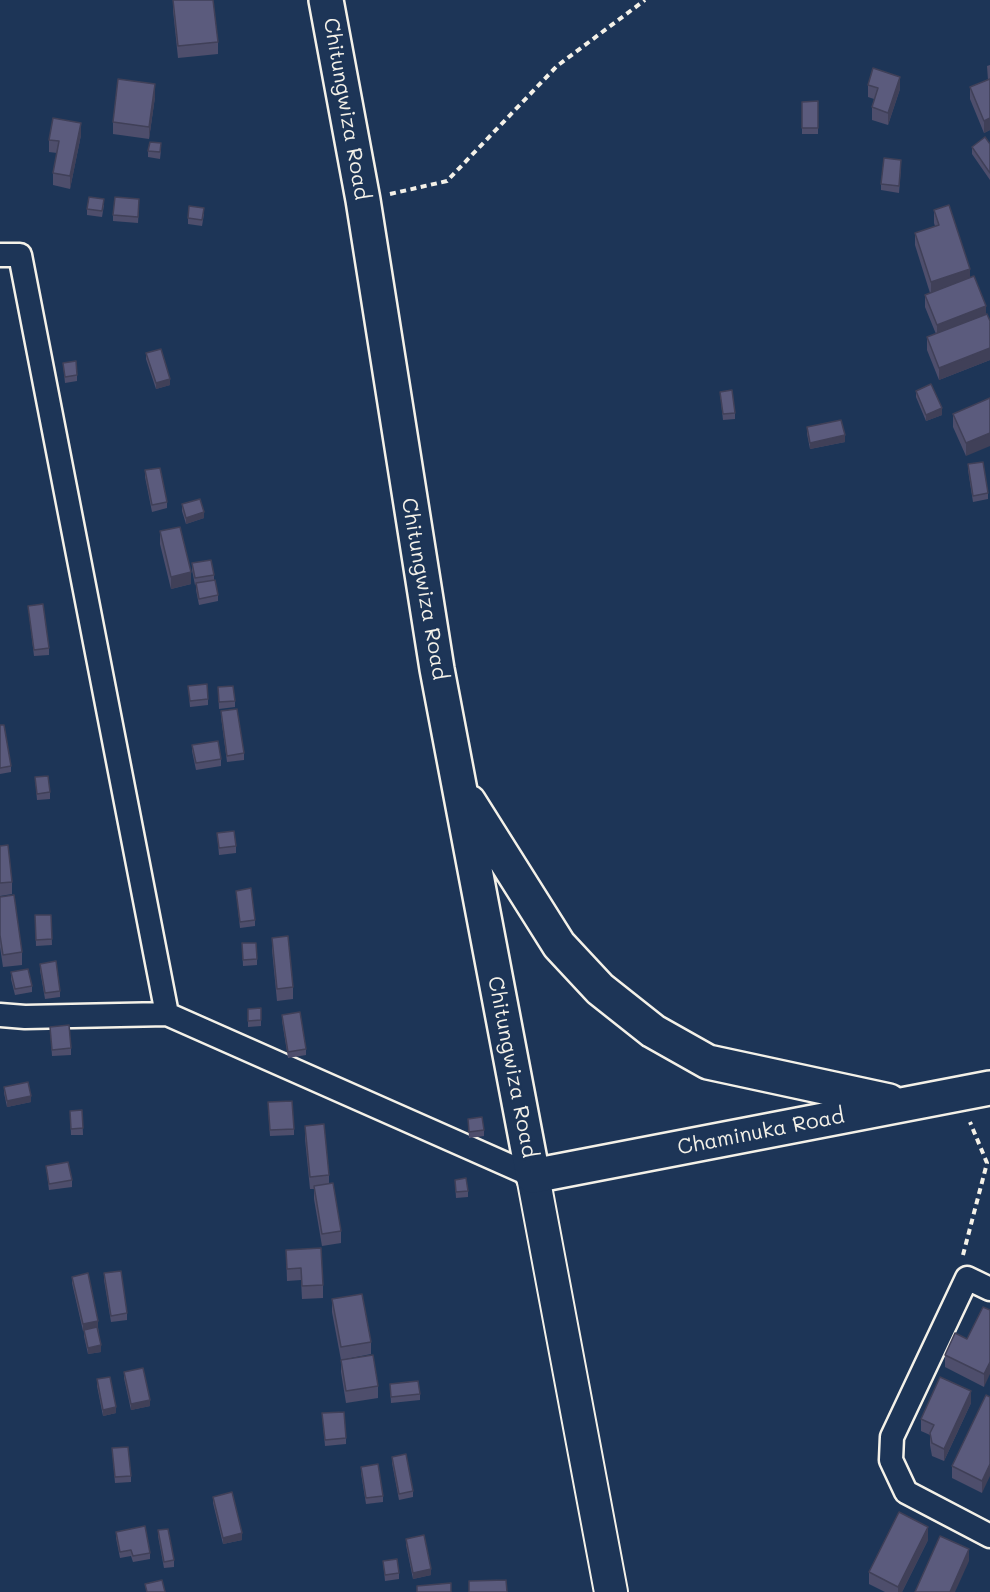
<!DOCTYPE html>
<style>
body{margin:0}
canvas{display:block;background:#1d3557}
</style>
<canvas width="990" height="1592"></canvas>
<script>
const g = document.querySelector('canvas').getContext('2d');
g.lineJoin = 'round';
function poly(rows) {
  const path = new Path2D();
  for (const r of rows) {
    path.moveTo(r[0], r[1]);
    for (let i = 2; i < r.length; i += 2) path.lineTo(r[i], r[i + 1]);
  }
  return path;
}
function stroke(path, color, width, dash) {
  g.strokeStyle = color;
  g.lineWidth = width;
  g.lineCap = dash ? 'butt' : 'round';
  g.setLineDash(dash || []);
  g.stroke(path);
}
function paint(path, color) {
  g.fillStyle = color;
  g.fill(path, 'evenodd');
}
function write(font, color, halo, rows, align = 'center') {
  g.font = font + ' Mali,sans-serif';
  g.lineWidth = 4.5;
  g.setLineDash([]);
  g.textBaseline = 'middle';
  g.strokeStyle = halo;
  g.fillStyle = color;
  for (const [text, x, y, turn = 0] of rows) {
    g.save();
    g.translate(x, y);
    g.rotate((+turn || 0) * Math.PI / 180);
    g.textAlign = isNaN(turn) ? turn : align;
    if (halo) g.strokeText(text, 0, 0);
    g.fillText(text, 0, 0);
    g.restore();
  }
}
const street = poly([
 [0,255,20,255,167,1014],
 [0,1015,25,1017,167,1014,533,1176],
 [990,1289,967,1278,892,1437,891,1460,906,1492,990,1536]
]);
const secondary = poly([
 [533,1176,611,1592]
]);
const primary = poly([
 [326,0,363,200,437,669,533,1176,990,1088],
 [469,802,559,945,600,989,653,1031,708,1062,889,1101]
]);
stroke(street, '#f4f1e8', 27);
stroke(secondary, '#f4f1e8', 36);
stroke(primary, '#f4f1e8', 38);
stroke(poly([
 [390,194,447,181,557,66,645,0],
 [963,1255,987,1163,970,1122]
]), '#f4f1e8', 4, [6, 4.5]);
stroke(street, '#1d3557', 22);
stroke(secondary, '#1d3557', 32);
stroke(primary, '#1d3557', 33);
paint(poly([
 [173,0,218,42,218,54,178,58,173,10],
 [990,65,990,130,984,133,970,99,970,87,988,80,987,66],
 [868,85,900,89,888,125,872,120,872,107,874,99,868,97],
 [155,97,149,139,113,134,113,122],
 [818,101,818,134,802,134,802,102],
 [81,135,70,189,53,185,53,173,57,153,49,152,49,140],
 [990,144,990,180,972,154,972,147],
 [161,150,160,159,148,157,148,151],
 [901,167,899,193,881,190,881,184],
 [104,205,102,217,87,215,87,209],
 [139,206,138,223,113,221,113,215],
 [934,210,970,277,986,314,990,321,990,360,939,380,927,350,927,337,936,334,925,307,925,295,930,293,915,245,915,233,935,226,934,223],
 [204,214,202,226,188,224,188,218],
 [146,353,170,385,156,389,146,359],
 [63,363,77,375,77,381,65,383],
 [916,391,942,415,926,421,916,397],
 [720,392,735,413,735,419,723,420],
 [990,398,966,456,953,427,953,414],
 [807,427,845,442,810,449,807,434],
 [968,464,988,493,988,499,973,502,968,470],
 [145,470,167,502,167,508,152,512,145,477],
 [182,504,204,518,186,524,182,511],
 [160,531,191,584,171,589,160,544],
 [192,563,214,575,214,580,218,595,218,601,199,605,196,590,196,584,195,585,192,570],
 [28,606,49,648,49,655,34,656],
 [188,686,208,699,208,705,190,707],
 [218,687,235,701,235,707,219,709],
 [221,711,244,753,244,760,227,762,221,717],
 [0,725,11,766,11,772,0,774],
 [192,745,221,759,221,766,196,770,192,751],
 [35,777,50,792,50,799,37,800],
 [217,833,236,846,236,853,219,855],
 [0,846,12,882,12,894,0,896],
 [236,891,255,920,255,926,240,928],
 [0,897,22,952,22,965,3,967,0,947],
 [35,915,51,915,52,945,36,946],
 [272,938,293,987,293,999,277,1001,272,950],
 [242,943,257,959,257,965,243,966],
 [40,964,60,991,60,997,45,999,40,970],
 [11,972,32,986,32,992,15,995,11,979],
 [261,1008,261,1026,248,1027,248,1009],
 [282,1015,306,1049,306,1055,288,1058,282,1021],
 [50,1027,71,1048,71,1055,52,1056],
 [4,1087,31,1102,7,1107,4,1093],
 [268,1108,294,1129,294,1135,270,1136],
 [82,1110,83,1135,71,1135,70,1111],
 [468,1119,484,1130,484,1136,469,1138],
 [305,1126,329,1175,329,1184,341,1231,341,1243,322,1246,314,1199,314,1189,310,1189,305,1139],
 [46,1166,72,1180,72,1187,49,1190],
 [455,1180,468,1191,468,1197,456,1198],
 [286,1250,323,1285,323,1298,302,1299,301,1280,287,1281],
 [104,1273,127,1313,127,1320,111,1322,104,1280],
 [72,1277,98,1327,101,1352,88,1354,84,1336,84,1330,83,1331,72,1283],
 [332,1299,371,1342,371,1354,341,1360,332,1312],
 [990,1310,984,1387,945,1367,945,1355,967,1339],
 [341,1360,378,1386,378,1398,346,1403,341,1372],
 [124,1372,150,1406,131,1410,124,1378],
 [97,1379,116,1413,103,1416,97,1386],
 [390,1384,420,1394,420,1400,391,1403],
 [990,1397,982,1493,952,1478,952,1466],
 [971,1403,944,1461,932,1456,930,1445,930,1435,921,1431,921,1419],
 [322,1413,346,1438,346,1444,325,1446],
 [112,1448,131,1476,131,1482,115,1483],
 [392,1457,413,1491,413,1497,399,1500,392,1463],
 [361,1467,383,1496,383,1502,366,1504,361,1473],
 [213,1497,242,1540,223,1544,213,1503],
 [158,1530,174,1560,174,1567,164,1568,158,1536],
 [116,1532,150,1553,150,1559,133,1562,131,1556,120,1558,116,1538],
 [406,1539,431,1575,413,1579,406,1545],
 [928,1540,902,1592,885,1592,869,1584,869,1572],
 [383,1561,399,1573,399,1579,385,1581]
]), '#4e4e6c');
paint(poly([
 [900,77,900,89,888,125,888,113],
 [155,84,155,97,149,139,149,127],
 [990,118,990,130,984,133,984,121],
 [81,123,81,135,70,189,70,176],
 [970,269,970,281,931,294,931,282],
 [986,306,986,318,937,337,937,325],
 [990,348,990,360,939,380,939,368],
 [170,379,170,385,156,389,156,383],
 [942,408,942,415,926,421,926,415],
 [990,433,990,446,966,456,966,443],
 [845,435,845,442,810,449,810,443],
 [204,512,204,518,186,524,186,518],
 [191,572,191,584,171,589,171,577],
 [31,1096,31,1102,7,1107,7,1101],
 [98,1321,98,1327,83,1331,83,1324],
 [101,1345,101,1352,88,1354,88,1348],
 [990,1362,990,1374,984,1387,984,1374],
 [971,1391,971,1403,944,1461,944,1449],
 [150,1400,150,1406,131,1410,131,1404],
 [116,1407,116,1413,103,1416,103,1410],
 [990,1464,990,1476,982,1493,982,1481],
 [928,1527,928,1540,902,1592,898,1592,898,1587],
 [242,1533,242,1540,223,1544,223,1538],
 [969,1549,969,1561,955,1592,950,1592],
 [431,1569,431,1575,413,1579,413,1573]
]), '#404058');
const building = poly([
 [173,0,213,0,218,42,178,46,173,0],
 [873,68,900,77,888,113,872,107,878,88,868,85,873,68],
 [118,79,155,84,149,127,113,122,118,79],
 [990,79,990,118,984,121,970,87,990,79],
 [818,101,818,128,802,128,802,102,818,101],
 [53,118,81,123,70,176,53,173,59,141,49,140,53,118],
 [985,137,990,144,990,173,972,147,985,137],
 [150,142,161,143,160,152,148,151,150,142],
 [884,158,901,160,899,186,881,184,884,158],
 [89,197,104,199,102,211,87,209,89,197],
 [115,197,139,199,138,217,113,215,115,197],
 [949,205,970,269,931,282,915,233,939,225,934,210,949,205],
 [189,206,204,208,202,220,188,218,189,206],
 [974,276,986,306,937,325,925,295,974,276],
 [987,314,990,321,990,348,939,368,927,337,987,314],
 [161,349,170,379,156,383,146,353,161,349],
 [76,361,77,375,65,377,63,363,76,361],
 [931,384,942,408,926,415,916,391,931,384],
 [732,390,735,413,723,414,720,392,732,390],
 [990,398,990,433,966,443,953,414,990,398],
 [841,420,845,435,810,443,807,427,841,420],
 [983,462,988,493,973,496,968,464,983,462],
 [160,468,167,502,152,505,145,470,160,468],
 [200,499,204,512,186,518,182,504,200,499],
 [180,527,191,572,171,577,160,531,180,527],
 [211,560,214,575,195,578,192,563,211,560],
 [215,580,218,595,199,599,196,583,215,580],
 [43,604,49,648,34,650,28,606,43,604],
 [207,684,208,699,190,701,188,686,207,684],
 [233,686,235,701,219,702,218,687,233,686],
 [237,709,244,753,227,756,221,711,237,709],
 [0,725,4,725,11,766,0,768,0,725],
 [218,741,221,759,196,763,192,745,218,741],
 [48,776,50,792,37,794,35,777,48,776],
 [234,831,236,846,219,848,217,833,234,831],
 [8,845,12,882,0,883,0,846,8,845],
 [251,888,255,920,240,922,236,891,251,888],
 [14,895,22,952,3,955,0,935,0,897,14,895],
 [35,915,51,915,52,939,36,940,35,915],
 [288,936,293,987,277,989,272,938,288,936],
 [242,943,256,943,257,959,243,960,242,943],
 [56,961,60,991,45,993,40,964,56,961],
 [28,969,32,986,15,989,11,972,28,969],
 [261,1008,261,1020,248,1021,248,1009,261,1008],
 [300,1012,306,1049,288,1052,282,1015,300,1012],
 [69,1025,71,1048,52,1050,50,1027,69,1025],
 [28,1082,31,1096,7,1101,4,1087,28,1082],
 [292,1101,294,1129,270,1130,268,1102,292,1101],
 [82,1110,83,1128,71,1129,70,1111,82,1110],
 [482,1117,484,1130,469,1132,468,1119,482,1117],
 [324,1124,329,1175,310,1177,305,1126,324,1124],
 [68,1162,72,1180,49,1184,46,1166,68,1162],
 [466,1178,468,1191,456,1192,455,1180,466,1178],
 [333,1183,341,1231,322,1234,314,1186,333,1183],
 [321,1248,323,1285,302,1286,301,1268,287,1269,286,1250,321,1248],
 [121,1271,127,1313,111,1316,104,1273,121,1271],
 [88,1273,98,1321,83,1324,72,1277,88,1273],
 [362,1294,371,1342,341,1347,332,1299,362,1294],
 [983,1307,990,1310,990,1362,984,1374,945,1355,955,1333,967,1339,983,1307],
 [97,1327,101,1345,88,1348,84,1330,97,1327],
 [373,1355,378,1386,346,1391,341,1360,373,1355],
 [143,1368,150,1400,131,1404,124,1372,143,1368],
 [110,1377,116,1407,103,1410,97,1379,110,1377],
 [940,1377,971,1391,944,1449,932,1443,930,1433,934,1425,921,1419,940,1377],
 [418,1381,420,1394,391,1397,390,1384,418,1381],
 [986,1395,990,1397,990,1464,982,1481,952,1466,986,1395],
 [344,1412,346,1438,325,1440,322,1413,344,1412],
 [128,1447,131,1476,115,1477,112,1448,128,1447],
 [406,1454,413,1491,399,1494,392,1457,406,1454],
 [378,1464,383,1496,366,1498,361,1467,378,1464],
 [232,1492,242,1533,223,1538,213,1497,232,1492],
 [899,1512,928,1527,898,1587,869,1572,899,1512],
 [145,1526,150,1553,133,1556,131,1550,120,1552,116,1532,145,1526],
 [168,1529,174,1560,164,1562,158,1530,168,1529],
 [424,1535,431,1569,413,1573,406,1539,424,1535],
 [940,1536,969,1549,950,1592,915,1592,940,1536],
 [397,1559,399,1573,385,1575,383,1561,397,1559],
 [162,1580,165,1592,147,1592,145,1584,162,1580],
 [506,1580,507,1592,469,1592,469,1581,506,1580],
 [451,1583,451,1592,417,1592,417,1586,451,1583]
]);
paint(building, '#5b5b7d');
stroke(building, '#404058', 1.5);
write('21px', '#f4f1e8', '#1d3557', [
 ["Chitungwiza Road",346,109,80],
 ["Chitungwiza Road",424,589,80],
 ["Chitungwiza Road",512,1067,79],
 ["Chaminuka Road",761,1132,-11]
]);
</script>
